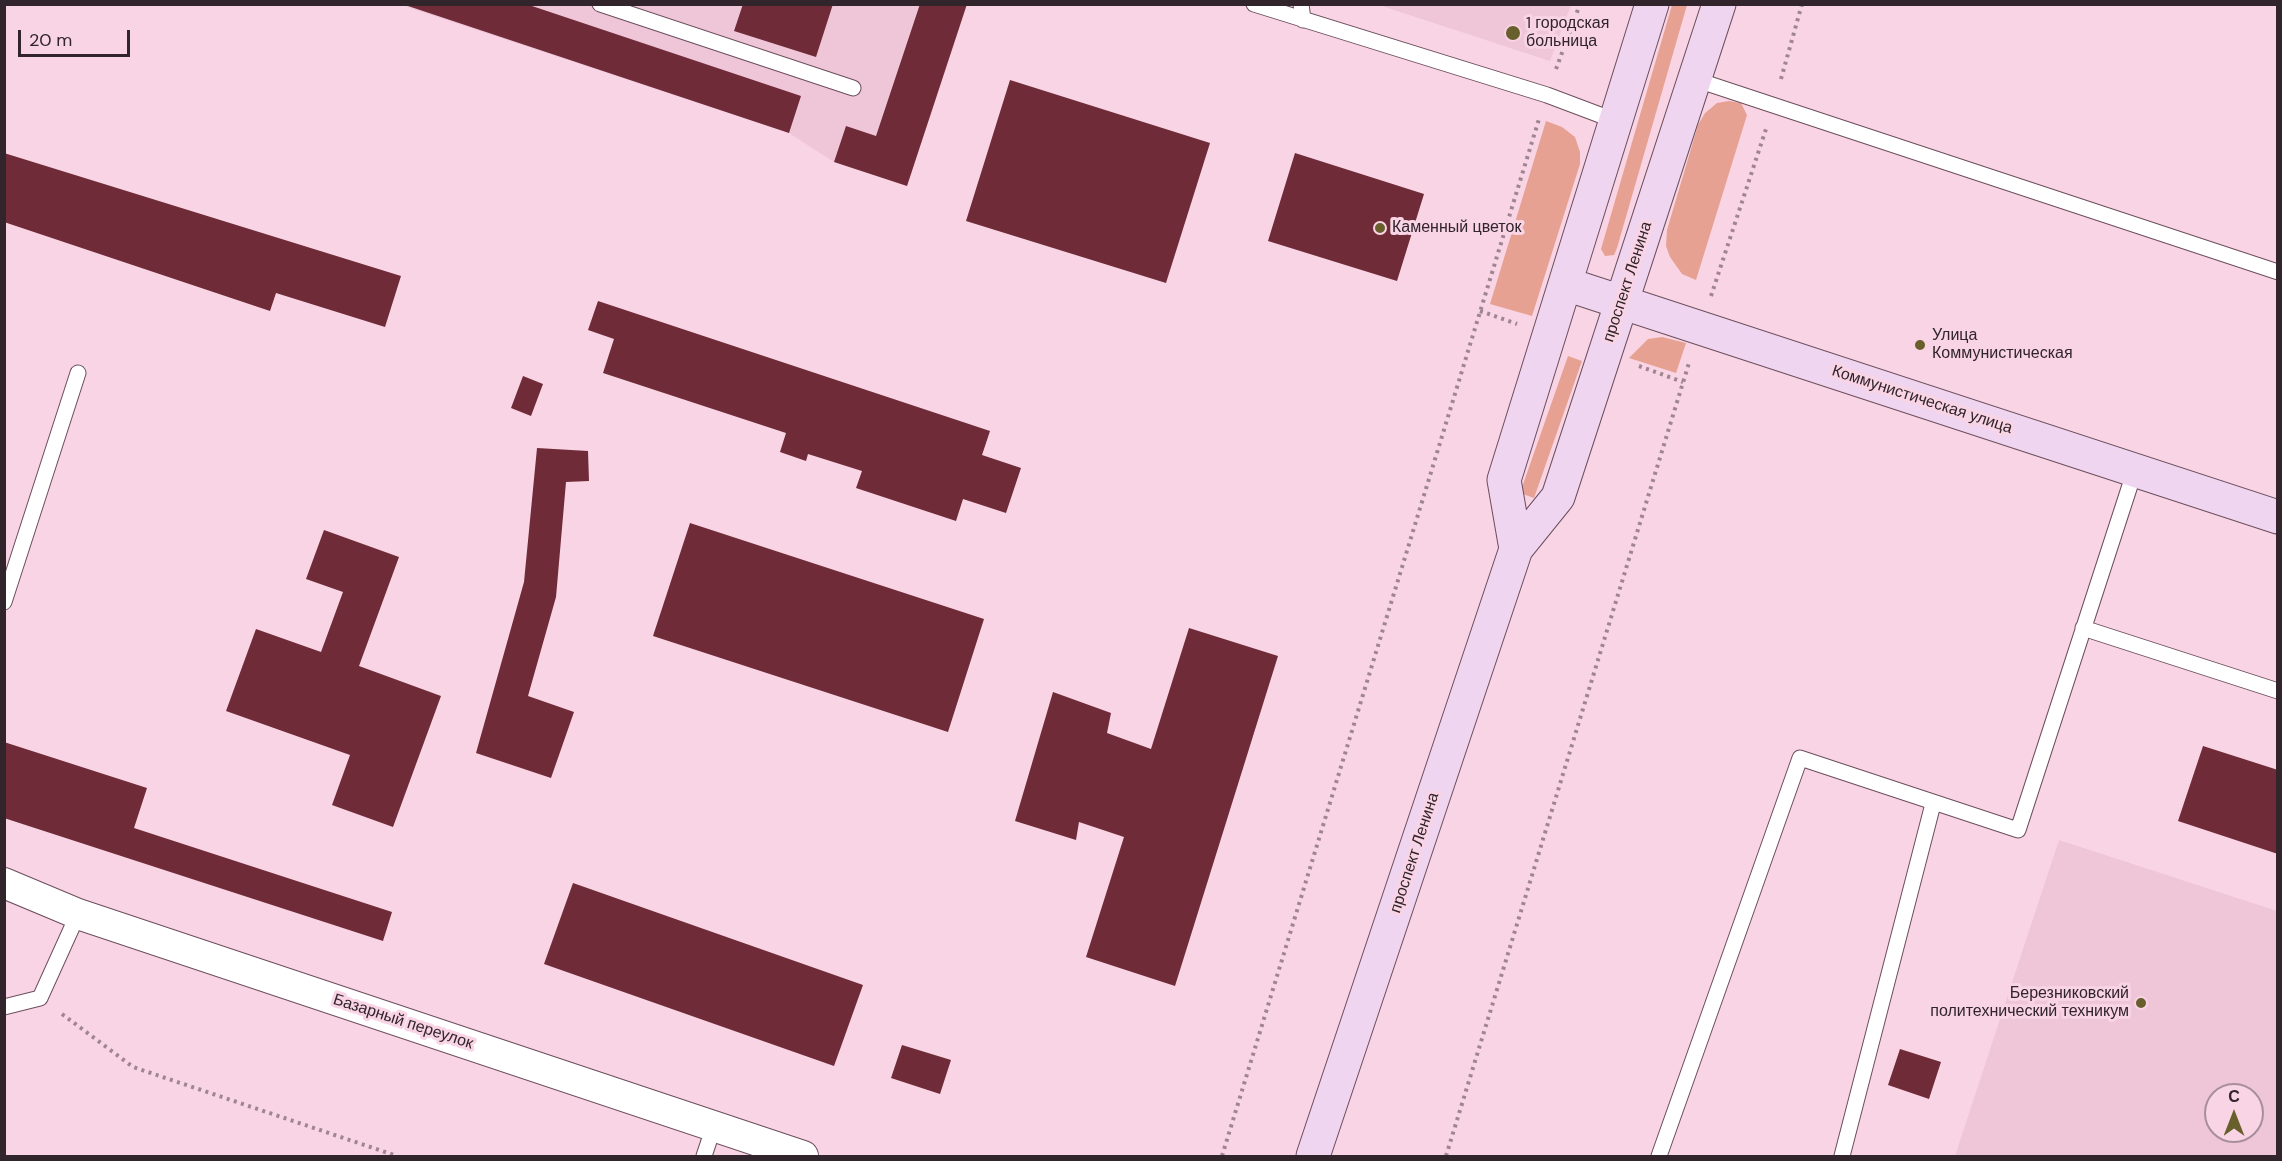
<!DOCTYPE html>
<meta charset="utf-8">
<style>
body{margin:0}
#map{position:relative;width:2282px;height:1161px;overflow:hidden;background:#f8d4e4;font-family:"DM Sans",sans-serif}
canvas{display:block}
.frame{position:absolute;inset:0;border:6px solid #31242a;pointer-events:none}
.north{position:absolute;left:2204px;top:1083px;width:60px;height:60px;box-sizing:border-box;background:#f8d4e4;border:2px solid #a88e9a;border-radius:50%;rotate:0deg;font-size:16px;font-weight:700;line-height:24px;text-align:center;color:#31242a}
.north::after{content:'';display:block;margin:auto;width:21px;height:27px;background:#685f2c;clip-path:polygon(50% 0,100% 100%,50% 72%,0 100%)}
.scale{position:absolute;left:18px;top:30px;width:112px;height:27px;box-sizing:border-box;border:3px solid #31242a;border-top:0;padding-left:8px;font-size:18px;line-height:21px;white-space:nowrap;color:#31242a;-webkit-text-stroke:4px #f8d4e4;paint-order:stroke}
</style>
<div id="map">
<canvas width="2282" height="1161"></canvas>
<div class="frame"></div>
<div class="north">С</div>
<div class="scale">20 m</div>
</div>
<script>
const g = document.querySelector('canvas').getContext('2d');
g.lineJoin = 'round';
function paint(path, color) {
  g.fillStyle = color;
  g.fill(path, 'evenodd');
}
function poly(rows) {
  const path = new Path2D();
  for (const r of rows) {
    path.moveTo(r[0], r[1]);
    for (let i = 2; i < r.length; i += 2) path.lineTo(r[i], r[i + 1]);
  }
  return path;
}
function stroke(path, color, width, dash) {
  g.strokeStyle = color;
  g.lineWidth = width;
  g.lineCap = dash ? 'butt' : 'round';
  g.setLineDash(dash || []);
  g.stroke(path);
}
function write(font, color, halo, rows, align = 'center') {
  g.font = font + ' "DM Sans",sans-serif';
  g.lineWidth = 6;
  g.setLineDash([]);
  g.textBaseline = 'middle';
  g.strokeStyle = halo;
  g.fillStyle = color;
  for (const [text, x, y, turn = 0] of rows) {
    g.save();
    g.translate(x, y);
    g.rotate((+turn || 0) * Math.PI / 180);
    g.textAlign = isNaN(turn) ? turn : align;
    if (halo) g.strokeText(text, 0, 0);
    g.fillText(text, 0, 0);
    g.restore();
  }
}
paint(poly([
 [401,5,967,5,907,186,834,162,789,133],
 [1379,5,1571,4,1571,5,1550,61],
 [2059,840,2277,911,2277,1156,1955,1156],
 [2216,1095,2252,1095,2252,1131,2216,1131]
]), '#efc5d8');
paint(poly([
 [1672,5,1687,5,1617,248,1614,255,1605,256,1601,249],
 [1729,101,1741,103,1747,115,1696,280,1682,274,1670,257,1666,246,1667,230,1698,125,1705,113,1717,103],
 [1546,121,1562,127,1575,137,1580,152,1580,164,1532,316,1490,304],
 [1662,337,1686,343,1676,373,1629,358,1648,339],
 [1568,356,1582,361,1534,498,1520,493]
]), '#e7a192');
paint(poly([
 [402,4,526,4,801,96,789,133],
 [743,4,833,4,816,57,734,31],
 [920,4,967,4,907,186,834,162,846,126,876,136],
 [1010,80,1210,143,1166,283,966,221],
 [4,153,401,276,385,327,276,293,270,311,4,222],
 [1295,153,1424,194,1397,281,1268,241],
 [598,301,990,431,982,455,1021,468,1006,513,963,499,956,521,856,488,862,471,808,454,806,461,780,452,786,433,603,373,614,339,588,330],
 [523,376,543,384,531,416,511,408],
 [537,448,588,451,589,481,566,482,556,597,528,696,574,712,551,778,476,753,524,582],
 [690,523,984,619,948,732,653,636],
 [324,530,399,557,359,666,441,696,393,827,332,805,350,755,226,711,256,629,321,652,343,592,306,579],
 [1189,628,1278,656,1175,986,1086,957,1124,837,1079,822,1076,840,1015,821,1053,692,1111,713,1107,733,1151,749],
 [4,742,147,788,134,828,392,912,383,941,4,818],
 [2203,746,2278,770,2278,854,2178,821],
 [573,883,863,985,834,1066,544,964],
 [902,1045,951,1060,940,1094,891,1078],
 [1900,1049,1941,1062,1929,1099,1888,1085]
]), '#6f2b38');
const lane = poly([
 [600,4,853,88],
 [1254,4,1547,95,1616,121],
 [1301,4,1303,20],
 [1694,79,2278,272],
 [4,602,78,373],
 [2083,628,2278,691],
 [4,1007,40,998,78,914],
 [704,1156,714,1126],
 [1659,1156,1800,758,2018,830,2135,470],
 [1842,1156,1933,804]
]);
const street = poly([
 [4,883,78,914,803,1156]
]);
const secondary = poly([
 [1566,284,2278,517],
 [1516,549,1504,480,1652,4],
 [1313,1156,1516,549,1558,497,1719,4]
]);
stroke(lane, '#6c4e5c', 17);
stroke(street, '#6c4e5c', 32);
stroke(secondary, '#6c4e5c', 35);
stroke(poly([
 [1556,69,1580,4],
 [1781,79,1802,4],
 [1711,296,1766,129],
 [1480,311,1517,324],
 [1639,366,1683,382],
 [62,1014,133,1067,397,1156],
 [1222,1156,1539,119],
 [1446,1156,1689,363]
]), '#9f8591', 4, [3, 4.5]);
stroke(lane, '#fff', 15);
stroke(street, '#fff', 30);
stroke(secondary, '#f0d5f0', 33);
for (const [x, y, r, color] of [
 [1513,33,8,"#685f2c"],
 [1380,228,6,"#685f2c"],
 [1920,345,6,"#685f2c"],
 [2141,1003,6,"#685f2c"]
]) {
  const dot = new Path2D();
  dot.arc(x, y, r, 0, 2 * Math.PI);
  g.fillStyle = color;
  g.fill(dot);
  stroke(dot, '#f8d4e4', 2);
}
write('16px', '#31242a', '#f8d4e4', [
 ["1 городская",1526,24],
 ["больница",1526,42],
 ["Каменный цветок",1392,228],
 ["Улица",1932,336],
 ["Коммунистическая",1932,354],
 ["Березниковский",2129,994,"right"],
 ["политехнический техникум",2129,1012,"right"]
], 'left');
write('16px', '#31242a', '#f8d4e4', [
 ["проспект Ленина",1628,282,-72],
 ["Коммунистическая улица",1922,400,18],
 ["проспект Ленина",1415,853,-72],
 ["Базарный переулок",403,1022,18]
]);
</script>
